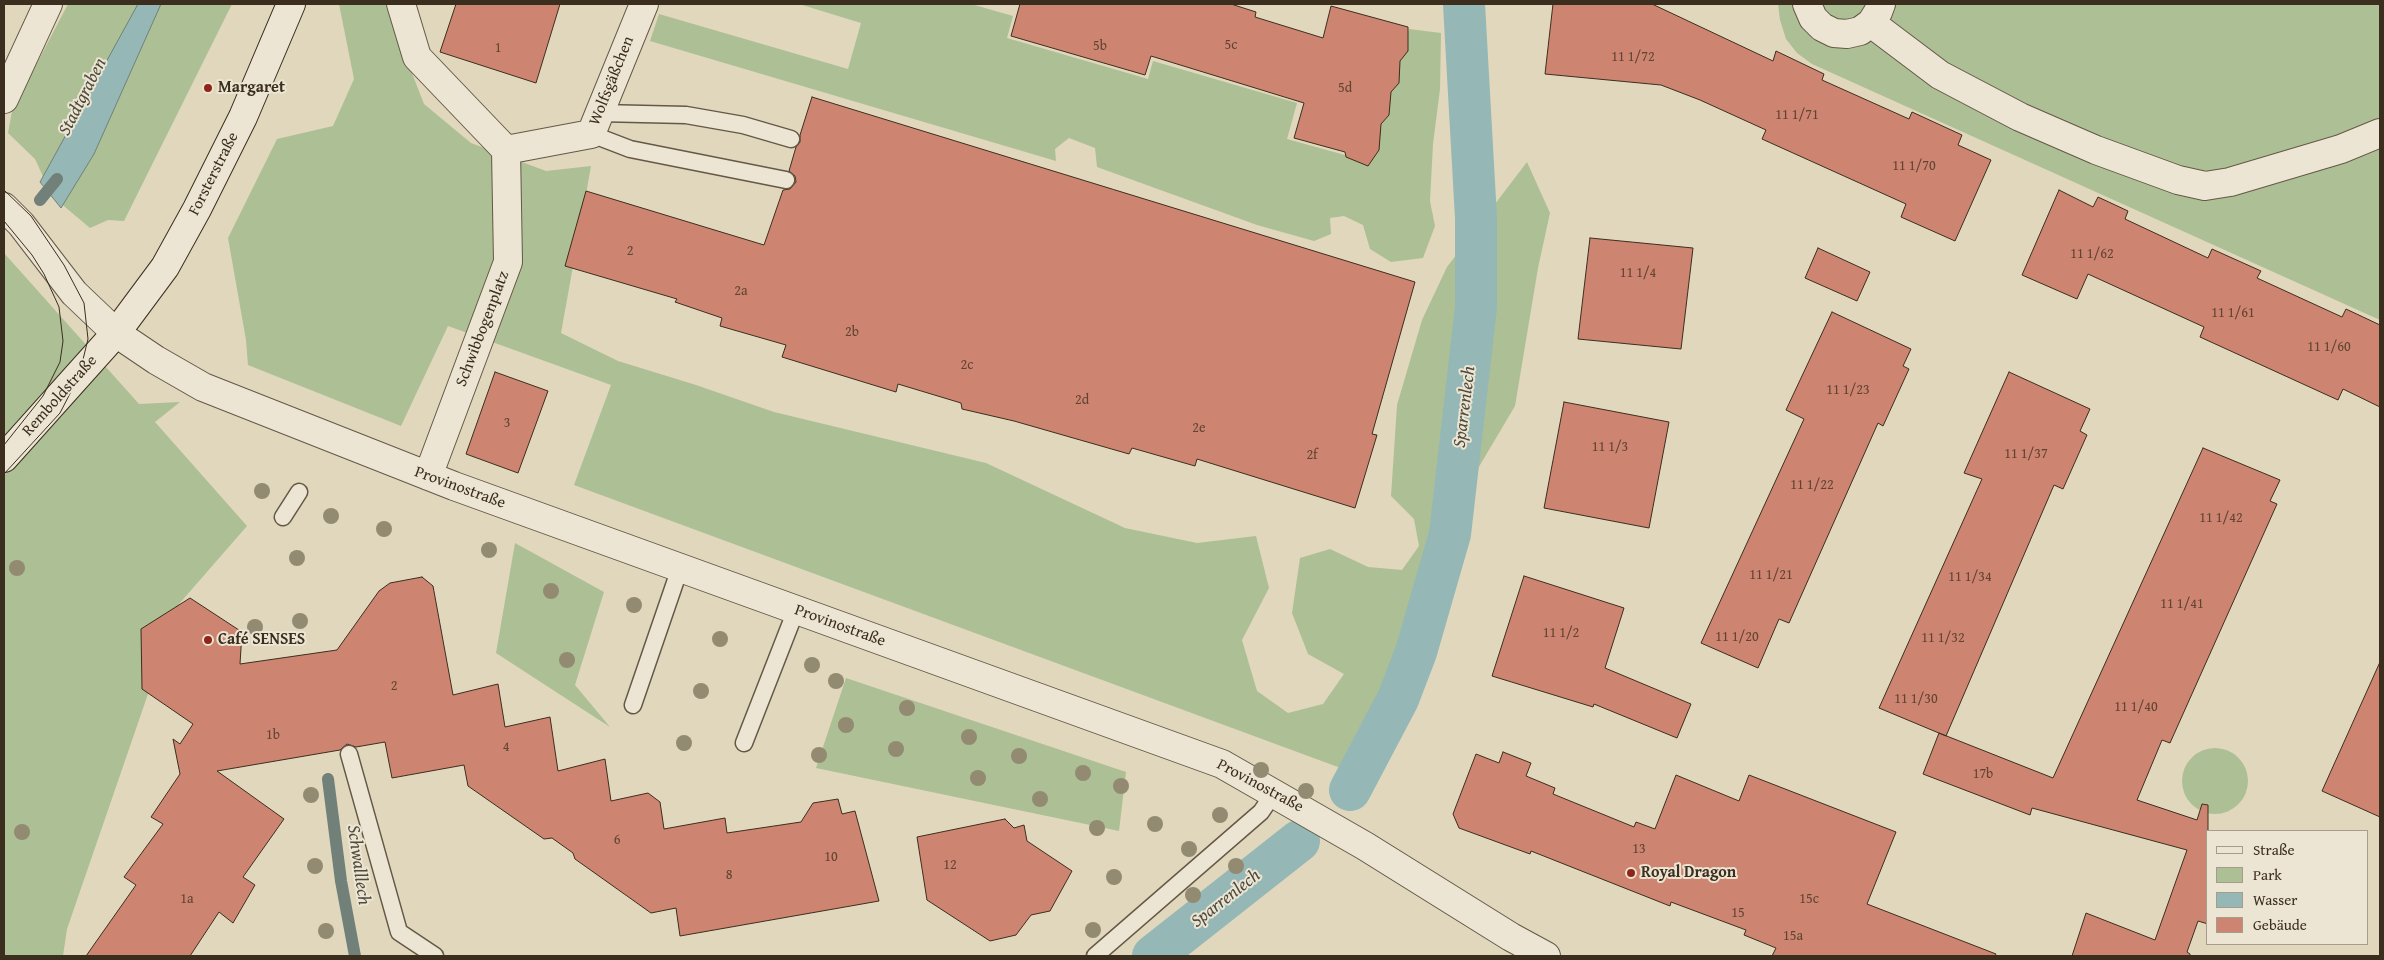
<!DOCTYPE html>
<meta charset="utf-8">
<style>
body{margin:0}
#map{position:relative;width:2384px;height:960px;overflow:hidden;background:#e1d7bc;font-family:"Gentium Book Plus",serif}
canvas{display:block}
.frame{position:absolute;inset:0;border:5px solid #3c2e1e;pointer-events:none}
.legend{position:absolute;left:2206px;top:830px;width:162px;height:115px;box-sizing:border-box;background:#ece5d3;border:1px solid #a69c8b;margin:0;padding:6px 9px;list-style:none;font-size:15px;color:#3c2e1e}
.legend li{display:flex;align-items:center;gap:10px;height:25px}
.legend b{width:25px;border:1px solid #a69c8b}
</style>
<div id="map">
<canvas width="2384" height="960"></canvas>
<div class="frame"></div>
<ul class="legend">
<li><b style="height:6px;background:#ece5d3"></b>Straße</li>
<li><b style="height:14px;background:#adbf94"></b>Park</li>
<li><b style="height:14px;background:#95b8b6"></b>Wasser</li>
<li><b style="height:14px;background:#cd8470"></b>Gebäude</li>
</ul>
</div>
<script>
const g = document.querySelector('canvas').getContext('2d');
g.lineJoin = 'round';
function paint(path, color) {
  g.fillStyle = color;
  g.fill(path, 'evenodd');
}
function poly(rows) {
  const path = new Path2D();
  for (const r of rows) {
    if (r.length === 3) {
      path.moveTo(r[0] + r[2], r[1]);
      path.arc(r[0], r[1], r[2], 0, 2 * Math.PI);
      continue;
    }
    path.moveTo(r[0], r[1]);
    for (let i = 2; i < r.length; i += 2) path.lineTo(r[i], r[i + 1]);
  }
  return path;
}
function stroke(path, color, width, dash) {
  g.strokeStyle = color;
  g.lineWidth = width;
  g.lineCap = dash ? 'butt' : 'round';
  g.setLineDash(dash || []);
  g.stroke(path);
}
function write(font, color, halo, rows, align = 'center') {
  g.font = font + ' "Gentium Book Plus",serif';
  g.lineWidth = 4;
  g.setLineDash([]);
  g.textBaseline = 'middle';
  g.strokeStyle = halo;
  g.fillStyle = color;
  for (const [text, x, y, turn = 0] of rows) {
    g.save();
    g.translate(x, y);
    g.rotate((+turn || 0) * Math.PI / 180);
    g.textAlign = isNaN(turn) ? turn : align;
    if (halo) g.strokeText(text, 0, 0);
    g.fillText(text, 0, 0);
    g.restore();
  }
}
paint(poly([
 [68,4,232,4,124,221,108,220,90,228,52,196,35,159,8,133,12,111],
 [339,4,385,4,424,104,471,143,546,171,591,166,561,333,618,361,696,385,774,412,986,463,1125,528,1197,543,1256,536,1269,588,1242,640,1257,691,1288,713,1323,704,1344,674,1308,654,1292,613,1300,558,1330,549,1368,567,1402,570,1419,546,1414,519,1391,496,1397,405,1422,320,1447,267,1527,162,1550,213,1538,268,1515,406,1467,487,1387,720,1346,770,574,485,611,385,448,326,401,426,248,365,246,340,228,238,277,139,333,126,354,79],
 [799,4,971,4,1013,16,1007,38,1148,79,1153,61,1297,103,1287,139,1370,162,1409,29,1441,33,1440,89,1433,144,1430,201,1435,226,1423,258,1391,262,1370,249,1363,225,1344,216,1330,218,1331,234,1314,241,1257,225,1097,167,1095,148,1069,138,1055,149,1056,161,650,41,659,14,848,69,861,23],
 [1778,4,2380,4,2380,320,1812,64,1797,53,1786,39,1780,20],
 [4,253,139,404,180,402,155,422,247,526,179,604,67,929,63,956,4,956],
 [515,543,604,592,575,685,610,727,496,653],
 [846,678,1126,772,1119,831,816,768],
 [2215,781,33]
]), '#adbf94');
const water = poly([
 [138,4,161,4,94,154,61,208,40,182,138,4]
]);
paint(water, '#95b8b6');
stroke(water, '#718179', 1);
stroke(poly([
 [40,200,57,179],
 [328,779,341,881,355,956]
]), '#718179', 12);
stroke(poly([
 [1350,790,1398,699,1416,652,1450,534,1476,307,1476,218,1464,4],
 [1153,956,1299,841]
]), '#95b8b6', 42);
const building = poly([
 [456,4,560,4,536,83,440,52,456,4],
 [1020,4,1231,4,1256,12,1255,17,1323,38,1331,6,1408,27,1408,51,1400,61,1399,83,1391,92,1389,115,1381,124,1379,150,1368,166,1346,157,1345,152,1294,138,1304,103,1151,56,1145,75,1011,36,1020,4],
 [1553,4,1652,4,1773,61,1776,51,1824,74,1822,80,1909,119,1912,112,1962,135,1958,145,1991,160,1955,241,1901,217,1906,204,1762,139,1766,130,1700,100,1661,85,1545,74,1553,4],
 [812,97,1415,282,1372,434,1377,435,1355,508,1197,459,1195,466,1132,448,1129,454,1014,421,962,409,961,403,898,384,896,392,782,357,786,345,720,326,722,318,675,302,677,299,565,266,586,191,764,245,783,190,790,189,796,182,795,176,789,171,796,147,800,142,800,135,812,97],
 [2059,190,2093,207,2098,197,2128,211,2125,219,2208,258,2212,249,2261,271,2257,278,2342,317,2346,309,2380,325,2380,407,2343,389,2338,400,2200,337,2204,327,2088,274,2077,299,2022,275,2059,190],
 [1590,238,1693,248,1681,349,1578,339,1590,238],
 [1818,248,1870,272,1857,301,1805,278,1818,248],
 [1832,312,1911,349,1903,366,1909,369,1883,426,1878,423,1789,623,1779,619,1758,668,1701,643,1804,419,1786,410,1832,312],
 [495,372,548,391,518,473,466,454,495,372],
 [2009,372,2090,409,2080,431,2087,435,2063,489,2054,485,1946,736,1879,708,1982,479,1964,473,2009,372],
 [1564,402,1669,422,1649,528,1544,508,1564,402],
 [2203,448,2280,480,2270,501,2277,504,2170,743,2162,740,2137,800,2197,820,2202,804,2208,805,2208,924,2198,921,2187,952,2190,954,2190,956,2072,956,2086,913,2155,940,2187,850,2032,808,2030,815,1923,774,1939,733,2053,778,2203,448],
 [1524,576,1624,608,1605,668,1691,704,1677,738,1594,704,1593,707,1492,676,1524,576],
 [422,577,433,586,453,695,498,684,505,727,550,717,558,771,605,759,611,801,648,793,660,802,664,829,725,818,727,833,801,822,813,803,838,799,842,814,855,811,879,901,680,936,676,908,651,913,575,859,573,853,552,838,544,839,468,786,464,765,392,778,385,742,356,747,347,744,340,750,217,771,284,819,243,877,255,885,233,923,219,912,190,956,86,956,136,885,124,877,163,824,151,817,180,774,173,739,180,744,193,724,142,689,141,629,190,598,242,632,240,664,337,650,379,591,390,583,422,577],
 [2380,662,2380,817,2322,791,2380,662],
 [1503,752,1531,763,1526,776,1555,788,1553,794,1634,827,1636,822,1655,829,1676,775,1739,801,1749,775,1896,832,1867,904,1996,954,1995,956,1772,956,1776,948,1744,935,1746,930,1671,902,1670,906,1531,851,1530,854,1459,828,1453,814,1476,754,1499,763,1503,752],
 [1005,819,1014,828,1024,825,1027,841,1072,871,1050,911,1031,915,1016,935,990,941,927,900,917,837,1005,819]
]);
paint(building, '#cd8470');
stroke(building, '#3c2e1e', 1);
const lane = poly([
 [599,113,686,115,743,125,791,139],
 [591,134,630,149,786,180],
 [283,517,299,492],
 [633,705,680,568],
 [744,743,796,610],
 [349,754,399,932,435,956],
 [1095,956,1261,812,1274,793]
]);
const street = poly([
 [401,4,417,57,506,150,508,262,428,476],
 [1807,4,1813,18,1822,27,1834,33,1847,34,1860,31,1871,23,1878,12,1881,4],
 [1871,23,1940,75,2020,117,2096,150,2178,180,2205,186,2230,182,2341,149,2380,133],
 [4,99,48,4],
 [506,150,591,134,644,4],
 [4,207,21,224,74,293,116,333,156,360,203,387,454,486,1222,764,1365,846,1511,937,1546,956]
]);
const secondary = poly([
 [4,458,116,333,165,267,197,209,243,117,291,4]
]);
stroke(lane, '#655846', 19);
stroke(street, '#655846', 30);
stroke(secondary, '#3c2e1e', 30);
stroke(lane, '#ece5d3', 16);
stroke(street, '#ece5d3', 28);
stroke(secondary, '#ece5d3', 28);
stroke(poly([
 [4,190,31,216,64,265,84,303,88,339,79,376,60,413,4,474],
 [4,221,32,255,44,274,59,307,63,341,60,362,43,396,4,445]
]), '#3c2e1e', 1);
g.fillStyle = '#938a72';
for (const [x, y] of [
 [262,491],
 [331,516],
 [384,529],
 [489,550],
 [297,558],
 [17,568],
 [551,591],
 [634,605],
 [300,621],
 [255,627],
 [720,639],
 [567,660],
 [812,665],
 [836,681],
 [701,691],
 [907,708],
 [846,725],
 [969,737],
 [684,743],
 [896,749],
 [819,755],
 [1019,756],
 [1261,770],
 [1083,773],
 [978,778],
 [1121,786],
 [1306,791],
 [311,795],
 [1040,799],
 [1220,815],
 [1155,824],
 [1097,828],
 [22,832],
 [1189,849],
 [315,866],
 [1236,866],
 [1114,877],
 [1193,895],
 [1093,930],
 [326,931]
]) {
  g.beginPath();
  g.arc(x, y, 8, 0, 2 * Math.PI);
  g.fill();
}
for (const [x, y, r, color] of [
 [208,88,5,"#8f2418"],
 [208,640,5,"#8f2418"],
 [1631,873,5,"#8f2418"]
]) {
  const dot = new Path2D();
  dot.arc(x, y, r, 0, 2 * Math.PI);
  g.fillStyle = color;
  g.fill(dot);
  stroke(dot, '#ece5d3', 2);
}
write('14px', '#604432', null, [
 ["5c",1231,45],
 ["5b",1100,46],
 ["1",498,48],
 ["11 1/72",1633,57],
 ["5d",1345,88],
 ["11 1/71",1797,115],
 ["11 1/70",1914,166],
 ["2",630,251],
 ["11 1/62",2092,254],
 ["11 1/4",1638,273],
 ["2a",741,291],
 ["11 1/61",2233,313],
 ["2b",852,332],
 ["11 1/60",2329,347],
 ["2c",967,365],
 ["11 1/23",1848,390],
 ["2d",1082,400],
 ["3",507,423],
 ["2e",1199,428],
 ["11 1/3",1610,447],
 ["11 1/37",2026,454],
 ["2f",1312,455],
 ["11 1/22",1812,485],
 ["11 1/42",2221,518],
 ["11 1/21",1771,575],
 ["11 1/34",1970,577],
 ["11 1/41",2182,604],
 ["11 1/2",1561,633],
 ["11 1/20",1737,637],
 ["11 1/32",1943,638],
 ["2",394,686],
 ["11 1/30",1916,699],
 ["11 1/40",2136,707],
 ["1b",273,735],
 ["4",506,747],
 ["17b",1983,774],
 ["6",617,840],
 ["13",1639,849],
 ["10",831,857],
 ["12",950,865],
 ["8",729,875],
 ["1a",187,899],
 ["15c",1809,899],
 ["15",1738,913],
 ["15a",1793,936]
]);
write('16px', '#3c2e1e', '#ece5d3', [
 ["Wolfsgäßchen",612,81,-68],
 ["Forsterstraße",214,174,-63],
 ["Schwibbogenplatz",483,329,-69],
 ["Remboldstraße",60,396,-48],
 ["Provinostraße",460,488,20],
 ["Provinostraße",840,626,20],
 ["Provinostraße",1260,786,28]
]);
write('bold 16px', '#3c2e1e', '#ece5d3', [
 ["Margaret",218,88],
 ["Café SENSES",218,640],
 ["Royal Dragon",1641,873]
], 'left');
write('italic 18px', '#4e4a3c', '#ece5d3', [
 ["Stadtgraben",83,97,-63],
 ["Sparrenlech",1465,407,-83],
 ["Schwalllech",358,865,82],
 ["Sparrenlech",1226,899,-38]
]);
</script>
